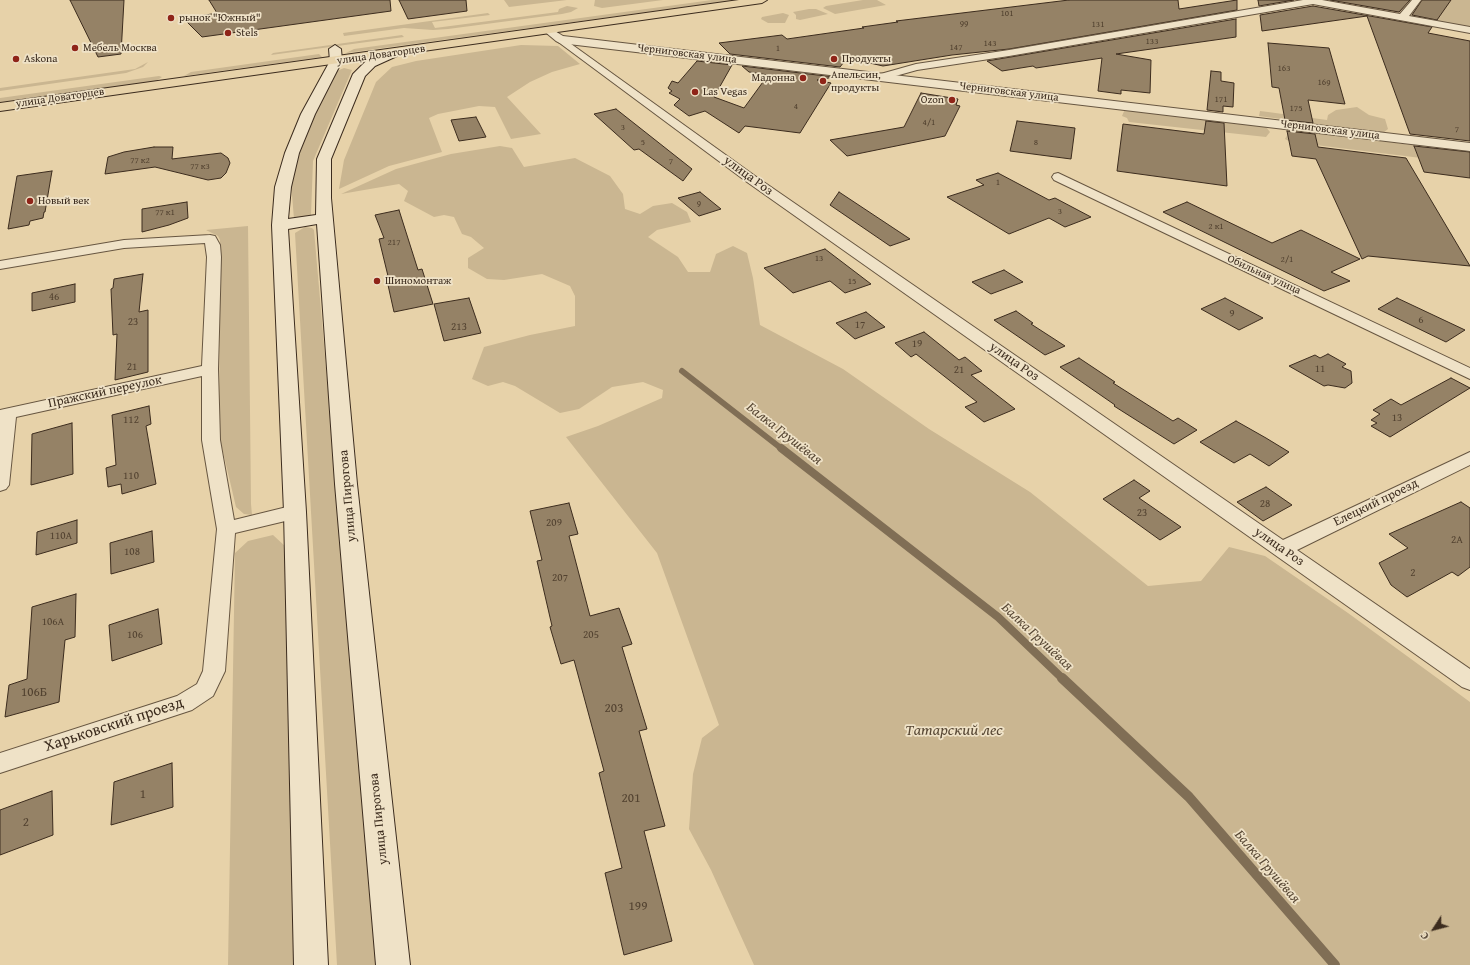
<!DOCTYPE html>
<meta charset="utf-8">
<style>
body{margin:0}
#map{position:relative;width:1470px;height:965px;overflow:hidden;background:#e7d2a9;font-family:"Gentium Book Plus",serif}
canvas{display:block}
.north{position:absolute;left:1414px;top:909px;width:40px;height:40px;-webkit-text-stroke:3px #efe2c7;paint-order:stroke;rotate:234deg;font-size:11px;font-weight:700;line-height:16px;text-align:center;color:#3c2c1e}
.north::after{content:'';display:block;margin:auto;width:14px;height:18px;background:#3c2c1e;clip-path:polygon(50% 0,100% 100%,50% 72%,0 100%)}
</style>
<div id="map">
<canvas width="1470" height="965"></canvas>
<div class="north">С</div>
</div>
<script>
const g = document.querySelector('canvas').getContext('2d');
g.lineJoin = 'round';
function paint(path, color) {
  g.fillStyle = color;
  g.fill(path, 'evenodd');
}
function poly(rows) {
  const path = new Path2D();
  for (const r of rows) {
    path.moveTo(r[0], r[1]);
    for (let i = 2; i < r.length; i += 2) path.lineTo(r[i], r[i + 1]);
  }
  return path;
}
function stroke(path, color, width, dash) {
  g.strokeStyle = color;
  g.lineWidth = width;
  g.lineCap = dash ? 'butt' : 'round';
  g.setLineDash(dash || []);
  g.stroke(path);
}
function write(font, color, halo, rows, align = 'center') {
  g.font = font + ' "Gentium Book Plus",serif';
  g.lineWidth = 3.5;
  g.setLineDash([]);
  g.textBaseline = 'middle';
  g.strokeStyle = halo;
  g.fillStyle = color;
  for (const [text, x, y, turn = 0] of rows) {
    g.save();
    g.translate(x, y);
    g.rotate((+turn || 0) * Math.PI / 180);
    g.textAlign = isNaN(turn) ? turn : align;
    if (halo) g.strokeText(text, 0, 0);
    g.fillText(text, 0, 0);
    g.restore();
  }
}
paint(poly([
 [504,0,567,0,509,7],
 [595,0,663,0,602,8,594,6],
 [712,0,736,0,346,53,354,49],
 [863,0,877,0,886,5,835,14,823,8,826,6],
 [1363,0,1470,0,1470,32,1371,12,1359,5],
 [567,6,578,8,571,12,562,14,448,29,433,30,404,28,344,36,343,33,488,13,490,15,432,22,435,28,558,12,559,9],
 [809,9,816,9,828,14,800,20,796,19,796,15,793,12],
 [783,13,789,15,785,23,768,23,761,19,762,17],
 [402,35,404,37,271,55,273,53],
 [521,45,558,46,580,64,552,72,530,82,507,97,541,134,511,139,495,107,479,106,438,114,429,118,442,152,389,166,339,189,344,160,376,82,392,67,416,61],
 [319,54,322,57,184,76,191,72],
 [148,62,143,67,126,73,0,91,0,88,135,69],
 [344,68,352,70,313,161,311,215,308,217,294,219,291,183,296,163,316,112,337,71],
 [159,76,162,77,156,81,0,102,0,98],
 [1357,107,1369,115,1385,119,1388,129,1383,133,1259,116,1260,111,1268,112,1327,120,1328,115,1336,110],
 [1125,109,1266,127,1270,132,1266,137,1129,122,1127,118,1122,116],
 [1290,130,1470,152,1470,164,1291,142,1285,139],
 [500,146,512,148,524,167,575,158,610,176,623,194,625,209,640,214,653,206,672,203,687,212,691,222,657,230,648,237,678,257,688,272,710,272,716,254,733,246,747,253,753,278,760,325,843,369,929,429,1030,492,1148,586,1201,581,1229,547,1265,556,1348,613,1470,702,1470,965,754,965,711,870,689,829,693,774,702,738,719,725,657,553,566,437,598,426,662,398,663,390,643,382,612,387,579,409,560,413,515,386,503,382,488,386,472,379,484,347,530,335,575,326,575,296,570,286,542,274,504,280,487,279,468,268,468,258,484,248,471,237,462,234,454,217,444,215,434,217,404,201,408,191,399,184,341,194,396,169,451,154],
 [248,226,251,504,252,515,244,514,236,507,219,435,220,240,218,236,206,230],
 [305,227,312,228,314,230,378,965,337,965,295,233],
 [273,535,286,547,301,965,228,965,235,553,248,541]
]), '#cab691');
stroke(poly([
 [682,371,782,449]
]), '#806e55', 6);
stroke(poly([
 [781,448,998,617,1063,679]
]), '#806e55', 8);
stroke(poly([
 [1062,678,1189,797,1335,965]
]), '#806e55', 10);
const building = poly([
 [70,0,124,0,121,54,98,57,70,0],
 [209,0,390,0,391,11,202,37,184,19,217,13,209,0],
 [399,0,466,0,467,11,408,19,399,0],
 [1069,0,1178,0,1179,9,1237,0,1237,10,1009,49,952,55,883,66,861,61,844,62,840,67,730,54,719,43,782,35,787,39,864,28,862,27,898,22,896,21,1069,0],
 [1258,0,1294,0,1259,6,1258,0],
 [1330,0,1410,0,1399,12,1330,0],
 [1422,0,1451,0,1437,20,1412,15,1422,0],
 [1313,6,1432,27,1428,33,1470,41,1470,141,1410,134,1367,16,1262,31,1260,15,1313,6],
 [1236,19,1236,37,1116,54,1151,60,1150,93,1121,90,1121,94,1098,91,1102,58,1036,68,1033,66,1002,71,987,61,1236,19],
 [1268,43,1329,48,1345,104,1308,100,1313,123,1285,120,1279,88,1272,87,1268,43],
 [697,61,732,65,714,97,744,108,768,75,749,72,742,66,834,77,817,80,831,83,800,133,745,126,739,133,705,111,689,116,674,105,680,99,669,93,672,91,668,88,672,81,678,83,697,61],
 [1211,71,1221,72,1221,81,1234,83,1233,107,1223,106,1223,112,1207,110,1211,71],
 [921,93,958,99,956,105,960,106,945,136,847,156,830,140,904,127,921,93],
 [616,109,692,169,683,181,639,149,634,150,594,114,616,109],
 [476,117,486,137,459,141,451,120,476,117],
 [1017,121,1075,128,1071,159,1010,151,1017,121],
 [1206,121,1224,123,1227,186,1117,171,1123,124,1204,134,1206,121],
 [1287,131,1315,134,1318,147,1406,158,1470,266,1368,256,1362,259,1316,159,1292,156,1287,131],
 [1414,146,1470,152,1470,178,1424,172,1414,146],
 [154,147,173,147,172,159,221,153,228,158,230,163,226,173,221,178,208,180,155,167,105,174,108,157,124,152,154,147],
 [52,171,45,212,44,212,43,218,30,221,29,225,8,229,17,176,52,171],
 [998,173,1049,200,1055,198,1091,217,1065,227,1049,218,1009,234,947,197,984,185,976,180,998,173],
 [700,192,721,209,699,216,678,198,700,192],
 [839,192,910,239,890,246,830,205,839,192],
 [187,202,188,218,169,225,142,232,142,209,187,202],
 [1187,202,1272,243,1301,230,1360,259,1331,272,1350,281,1324,291,1163,212,1187,202],
 [399,210,418,270,422,269,433,304,394,312,386,276,388,276,379,239,384,238,375,215,399,210],
 [825,249,871,284,845,293,830,281,793,293,764,268,825,249],
 [1004,270,1023,282,991,294,972,282,1004,270],
 [143,274,139,312,148,310,148,372,115,380,117,334,113,335,111,289,113,288,114,279,143,274],
 [75,284,75,302,32,311,32,293,75,284],
 [469,298,481,333,444,341,434,304,469,298],
 [1225,298,1263,318,1239,330,1201,309,1225,298],
 [1397,298,1465,330,1446,342,1378,309,1397,298],
 [1016,311,1033,323,1031,324,1065,346,1045,355,994,320,1016,311],
 [866,312,885,327,855,339,836,323,866,312],
 [924,332,959,360,965,357,982,371,971,375,1015,409,984,422,965,407,977,402,916,354,911,357,895,343,924,332],
 [1328,354,1346,364,1342,367,1351,371,1352,383,1345,388,1328,385,1324,386,1289,366,1315,355,1320,358,1328,354],
 [1079,358,1115,382,1113,383,1173,421,1178,418,1197,430,1174,444,1114,406,1115,405,1060,367,1079,358],
 [1451,378,1470,388,1390,437,1371,426,1377,423,1371,420,1380,414,1373,410,1391,399,1401,405,1451,378],
 [149,406,151,424,146,426,156,484,122,494,121,484,108,487,106,468,116,465,112,415,149,406],
 [1236,421,1266,438,1289,452,1269,466,1250,454,1234,463,1200,442,1236,421],
 [72,423,73,474,31,485,32,434,72,423],
 [1134,480,1150,491,1139,498,1181,527,1160,540,1103,499,1134,480],
 [1266,487,1292,505,1263,521,1237,502,1266,487],
 [1461,502,1470,508,1470,567,1458,576,1452,572,1407,597,1391,585,1379,563,1408,548,1389,534,1461,502],
 [569,503,578,534,569,536,590,616,619,608,632,644,622,647,647,729,639,731,665,826,644,831,672,941,624,955,605,873,622,868,599,773,604,771,574,660,561,664,550,627,552,626,537,561,542,560,530,511,569,503],
 [77,520,77,543,36,555,37,532,77,520],
 [152,531,154,562,111,574,110,543,152,531],
 [76,594,75,637,65,640,59,702,5,717,9,685,27,679,32,607,76,594],
 [158,609,162,644,112,661,109,625,158,609],
 [172,763,173,807,111,825,114,782,172,763],
 [52,791,53,835,0,855,0,810,52,791]
]);
paint(building, '#958266');
stroke(building, '#3c2c1e', 1);
const minor = poly([
 [1303,0,1322,0,1400,14,1412,0,1421,0,1409,16,1470,27,1470,33,1313,4,1009,56,917,70,881,80,876,77,877,75,916,64,1009,50,1303,0],
 [560,36,755,176,1283,540,1470,452,1470,465,1297,550,1470,669,1470,690,1462,687,747,182,557,41,555,39,560,36],
 [1058,173,1470,368,1470,379,1054,180,1052,177,1054,174,1058,173],
 [210,235,215,236,220,245,221,257,218,369,220,440,234,520,295,505,302,507,304,512,302,517,235,533,225,671,213,696,192,710,0,773,0,753,177,696,197,684,203,671,217,529,202,440,202,376,16,417,9,485,6,489,0,491,0,410,202,366,207,257,205,243,124,248,0,269,0,261,124,240,210,235]
]);
const tertiary = poly([
 [550,28,563,36,1470,143,1470,151,560,43,556,41,544,31,550,28]
]);
const secondary = poly([
 [335,45,341,49,342,61,315,114,299,153,291,187,288,219,316,215,317,159,353,74,367,60,393,49,399,53,397,56,375,66,365,76,331,159,331,198,357,484,410,965,376,965,335,484,317,224,288,229,306,512,328,965,294,965,284,512,272,225,275,187,285,153,301,114,330,61,329,49,335,45]
]);
const primary = poly([
 [739,0,767,0,762,3,0,111,0,103,739,0]
]);
stroke(minor, '#675641', 2);
stroke(tertiary, '#675641', 2);
stroke(secondary, '#3c2c1e', 2);
stroke(primary, '#3c2c1e', 2);
paint(minor, '#efe2c7');
paint(tertiary, '#efe2c7');
paint(secondary, '#efe2c7');
paint(primary, '#e7d2a9');
for (const [x, y, r, color] of [
 [171,18,4,"#8f2418"],
 [228,33,4,"#8f2418"],
 [75,48,4,"#8f2418"],
 [16,59,4,"#8f2418"],
 [834,59,4,"#8f2418"],
 [803,78,4,"#8f2418"],
 [823,81,4,"#8f2418"],
 [695,92,4,"#8f2418"],
 [952,100,4,"#8f2418"],
 [30,201,4,"#8f2418"],
 [377,281,4,"#8f2418"]
]) {
  const dot = new Path2D();
  dot.arc(x, y, r, 0, 2 * Math.PI);
  g.fillStyle = color;
  g.fill(dot);
  stroke(dot, '#efe2c7', 1.5);
}
write('9px', '#524230', null, [
 ["101",1007,14],
 ["99",964,24],
 ["131",1098,25],
 ["133",1152,42],
 ["143",990,44],
 ["147",956,48],
 ["1",778,49],
 ["163",1284,69],
 ["169",1324,83],
 ["171",1221,100],
 ["4",796,107],
 ["175",1296,109],
 ["4/1",929,123],
 ["3",623,128],
 ["7",1457,130],
 ["5",643,143],
 ["8",1036,143],
 ["77 к2",140,161],
 ["7",671,162],
 ["77 к3",200,167],
 ["1",998,183],
 ["9",699,204],
 ["3",1060,212],
 ["77 к1",165,213],
 ["2 к1",1216,227],
 ["217",394,243],
 ["13",819,259],
 ["2/1",1287,260],
 ["15",852,282]
]);
write('11px', '#3c2c1e', '#efe2c7', [
 ["рынок \"Южный\"",179,18],
 ["Stels",236,33],
 ["Мебель Москва",83,48],
 ["Askona",24,59],
 ["Продукты",842,59],
 ["Апельсин,",831,75],
 ["продукты",831,88],
 ["Мадонна",795,78,"right"],
 ["Las Vegas",703,92],
 ["Ozon",944,100,"right"],
 ["Новый век",38,201],
 ["Шиномонтаж",385,281]
], 'left');
write('11px', '#3c2c1e', '#efe2c7', [
 ["Черниговская улица",687,54,7],
 ["улица Доваторцев",381,55,-8],
 ["Черниговская улица",1009,92,7],
 ["улица Доваторцев",60,98,-8],
 ["Черниговская улица",1330,130,7],
 ["Обильная улица",1264,275,25]
]);
write('11px', '#524230', null, [
 ["46",54,297],
 ["9",1232,314],
 ["6",1421,320],
 ["23",133,322],
 ["17",860,325],
 ["213",459,327],
 ["19",917,344],
 ["21",132,367],
 ["11",1320,369],
 ["21",959,370],
 ["13",1397,418],
 ["112",131,420],
 ["110",131,476],
 ["28",1265,504],
 ["23",1142,513],
 ["209",554,523],
 ["110А",61,536],
 ["2А",1457,540],
 ["108",132,552],
 ["2",1413,573],
 ["207",560,578],
 ["106А",53,622],
 ["106",135,635],
 ["205",591,635]
]);
write('13px', '#3c2c1e', '#efe2c7', [
 ["улица Роз",748,176,36],
 ["улица Роз",1014,362,35],
 ["Пражский переулок",105,392,-12],
 ["улица Пирогова",348,496,-95],
 ["Елецкий проезд",1376,503,-26],
 ["улица Роз",1279,547,35],
 ["улица Пирогова",379,819,-96]
]);
write('13px', '#524230', null, [
 ["106Б",34,693],
 ["203",614,709],
 ["1",143,795],
 ["201",631,799],
 ["2",26,823],
 ["199",638,907]
]);
write('italic 14px', '#584835', '#efe2c7', [
 ["Балка Грушёвая",784,434,38],
 ["Балка Грушёвая",1037,637,43],
 ["Балка Грушёвая",1267,867,49]
]);
write('16px', '#3c2c1e', '#efe2c7', [
 ["Харьковский проезд",114,725,-18]
]);
write('italic 16px', '#584835', '#efe2c7', [
 ["Татарский лес",954,731]
]);
</script>
